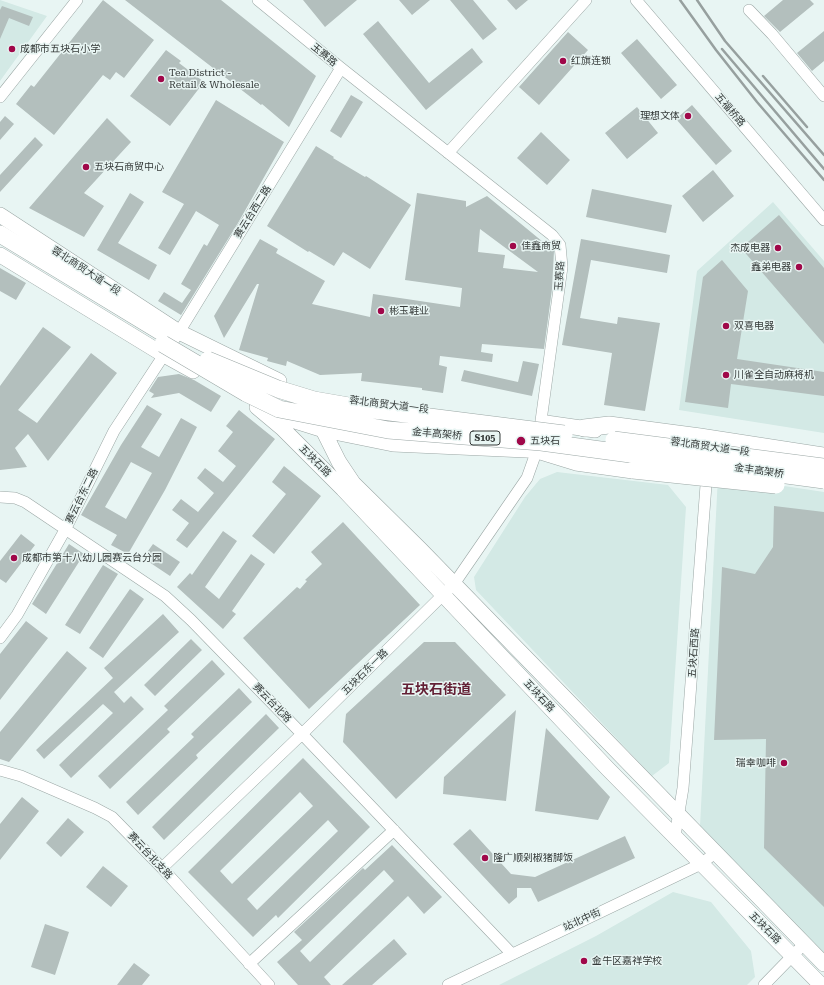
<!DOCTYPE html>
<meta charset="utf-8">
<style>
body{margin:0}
canvas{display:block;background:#e8f5f3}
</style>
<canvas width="824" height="985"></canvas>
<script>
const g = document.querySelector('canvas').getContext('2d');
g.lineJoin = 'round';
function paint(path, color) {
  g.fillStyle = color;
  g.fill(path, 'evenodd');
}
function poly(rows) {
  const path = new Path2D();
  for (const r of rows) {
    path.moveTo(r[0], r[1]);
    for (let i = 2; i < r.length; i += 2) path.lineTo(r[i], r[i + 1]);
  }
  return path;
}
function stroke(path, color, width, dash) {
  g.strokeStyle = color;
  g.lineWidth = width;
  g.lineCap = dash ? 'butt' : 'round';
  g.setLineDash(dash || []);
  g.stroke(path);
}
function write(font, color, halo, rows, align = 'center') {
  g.font = font + ' "Roboto Serif","Noto Sans SC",serif';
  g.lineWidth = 3;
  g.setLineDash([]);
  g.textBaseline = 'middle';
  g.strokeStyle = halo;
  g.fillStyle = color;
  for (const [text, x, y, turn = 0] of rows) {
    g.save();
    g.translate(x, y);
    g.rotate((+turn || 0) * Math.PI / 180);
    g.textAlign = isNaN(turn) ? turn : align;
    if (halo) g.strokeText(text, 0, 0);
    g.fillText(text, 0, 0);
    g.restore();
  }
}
paint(poly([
 [0,0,47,16,0,81],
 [773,202,824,261,824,433,679,410,697,271],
 [557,472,668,485,686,507,669,763,652,776,476,590,474,577,525,497,540,479],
 [718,476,824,492,824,953,700,826],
 [673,892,711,902,751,951,755,977,747,985,499,985,596,936]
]), '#d3e9e5');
paint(poly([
 [103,0,154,40,124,78,116,72,110,80,103,75,54,135,16,104,31,85,34,87],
 [125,0,221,0,316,76,289,127,262,104,261,105],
 [303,0,357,0,325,27],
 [399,0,430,0,412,15],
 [450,0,473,0,497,29,483,40],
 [507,0,528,0,516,10],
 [783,0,810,0,814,4,780,32,764,16],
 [2,6,33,17,29,26,9,18,0,39,0,10],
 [378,21,429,83,472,48,483,62,426,110,363,34],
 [824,31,824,61,812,71,797,53],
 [568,32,588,50,539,105,519,87],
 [637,39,677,85,661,99,621,53],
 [166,50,181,61,179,63,204,82,170,126,130,96],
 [351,95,363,102,341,138,330,131],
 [216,100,284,142,238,223,181,315,158,301,164,292,182,303,191,290,181,284,204,244,207,246,219,225,196,211,170,255,158,248,184,204,162,192],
 [692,105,732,151,716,165,676,119],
 [637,107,658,133,627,159,605,133],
 [5,116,14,124,0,140,0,122],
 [107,118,131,142,84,193,104,206,84,237,29,208],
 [541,132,570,160,547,185,517,158],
 [35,137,43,145,0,192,0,175],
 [316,146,334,157,333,158,365,177,366,176,411,205,370,269,343,252,334,266,309,251,308,252,267,226],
 [713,170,734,196,703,222,682,196],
 [592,189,672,205,666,233,586,217],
 [130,193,144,202,118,243,157,265,149,280,97,250],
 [417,193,466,201,466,207,487,196,554,251,552,289,544,349,482,344,481,352,493,354,492,362,440,356,439,365,447,367,443,393,422,390,422,388,361,381,362,373,320,375,287,361,286,366,267,361,268,358,239,350,259,284,257,284,224,338,214,316,260,239,278,249,276,253,325,281,312,304,370,317,373,294,460,307,462,288,405,280],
 [480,229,519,258,538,272,503,268,505,255,478,252],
 [779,215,824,268,824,344,741,248],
 [581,239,670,255,667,273,591,260,580,318,617,324,618,317,660,323,645,411,604,405,612,353,562,345],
 [722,260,748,291,737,359,824,372,824,396,731,384,728,408,685,402,703,277],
 [0,268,26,283,16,300,0,291],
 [43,327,71,347,18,410,37,423,91,353,117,373,48,461,28,434,15,448,27,467,0,470,0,386],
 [523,361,539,364,532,396,461,381,464,370,518,382],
 [179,374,194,380,221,396,211,412,179,393,151,398,154,394,149,391,158,377],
 [147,405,162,414,141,447,159,457,181,418,197,427,165,490,128,554,111,545,117,535,81,515,121,445],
 [131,462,152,473,126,519,105,507],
 [239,410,275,439,187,548,176,540,189,523,172,510,181,499,198,512,214,493,197,478,205,468,223,482,236,466,218,451,233,432,226,426],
 [284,466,321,496,274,554,252,536,286,494,272,482],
 [774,506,824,512,824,907,764,848,766,739,714,740,722,567,755,574,773,547],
 [343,522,420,605,309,709,243,638,297,587,300,589,307,581,305,580,322,564,311,552],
 [223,531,237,541,205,587,219,599,251,554,265,564,232,611,236,614,223,629,177,587,190,573,192,575],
 [21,534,35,545,6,583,0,579,0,561],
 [69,544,84,554,46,614,32,604],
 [153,544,180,562,170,576,143,558],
 [103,565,118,574,80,634,65,625],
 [130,589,144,599,103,658,89,648],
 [163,614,179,632,114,692,124,703,131,696,144,709,71,778,59,765,113,713,103,704,44,759,36,750,113,678,104,668],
 [26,621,48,638,0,700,0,654],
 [191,639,202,650,155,696,144,685],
 [424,642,455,642,506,695,396,799,343,742,346,714],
 [67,651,87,668,9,762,0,759,0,732],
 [212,660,225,674,167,729,170,732,110,789,98,776,168,710,164,706],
 [239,688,252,702,196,755,198,758,138,815,126,802,194,737,191,734],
 [516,710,506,801,443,794,444,777],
 [266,714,279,728,164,840,152,827],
 [546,728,610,797,598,820,535,811],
 [303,758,370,827,278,918,276,915,253,937,188,872],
 [300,792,313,806,232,884,220,871],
 [328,820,338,831,257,910,247,899],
 [22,797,39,811,0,860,0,824],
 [68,818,84,832,61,857,46,843],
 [470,829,511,874,535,877,625,836,635,858,538,902,531,888,517,888,517,897,509,904,453,844],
 [392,845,442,897,424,914,408,896,324,977,331,985,298,985,277,962,302,940,294,932,363,868,365,870],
 [384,870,394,881,310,962,300,951],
 [103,866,128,886,111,907,86,887],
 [45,924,69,932,55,975,31,967],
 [394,939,407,954,372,985,342,985],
 [134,963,150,975,142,985,117,985]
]), '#b3bfbd');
const minor = poly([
 [636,0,824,220],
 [749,10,772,34,824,96],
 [0,97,77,0],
 [448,153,586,0],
 [0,497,15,498,25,502,165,596,191,620,302,734,511,953],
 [0,638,17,615,65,530,114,431,179,332,341,68],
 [0,770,21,776,95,808,112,817,162,868,269,985],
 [675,836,683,788,707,472],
 [162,868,302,734,454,584,527,478,537,450,562,267,560,245,552,235,341,68,258,0],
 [249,964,394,830],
 [448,985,701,864,715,853],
 [764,985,804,944]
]);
const major = poly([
 [0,215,179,332,279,381],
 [0,255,164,355,193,371],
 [257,407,282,428,343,489,608,769,821,985],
 [276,415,324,430,393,444,548,451],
 [546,423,595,430],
 [320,424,339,462,353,483,420,549,824,964]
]);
const highway = poly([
 [0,234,168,336],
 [584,428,609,425,700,437,824,456],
 [537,450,576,462,633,470]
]);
stroke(minor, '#9ba7a5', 12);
stroke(major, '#9ba7a5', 16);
stroke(highway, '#9ba7a5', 18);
stroke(minor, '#fff', 11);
stroke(major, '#fff', 15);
stroke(highway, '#fff', 17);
stroke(poly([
 [680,0,716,50,757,102,824,180],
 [697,0,725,41,824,155],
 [722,49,824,169],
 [763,76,807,127]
]), '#97a09f', 2.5);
const highwayBridge = poly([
 [163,344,246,393,279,409,388,430,541,442,824,480],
 [208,360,278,389,314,400,366,409,564,434],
 [614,440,824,467],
 [633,470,776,485]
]);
stroke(highwayBridge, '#9ba7a5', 18, []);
stroke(highwayBridge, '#fff', 17);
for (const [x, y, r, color] of [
 [12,49,4,"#a00749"],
 [563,61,4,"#a00749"],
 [161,79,4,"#a00749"],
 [688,116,4,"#a00749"],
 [86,167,4,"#a00749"],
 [513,246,4,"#a00749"],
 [778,248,4,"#a00749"],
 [799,267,4,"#a00749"],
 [381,311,4,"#a00749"],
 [726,326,4,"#a00749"],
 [726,375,4,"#a00749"],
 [521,441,5,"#a00749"],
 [14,558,4,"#a00749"],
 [784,763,4,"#a00749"],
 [485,858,4,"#a00749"],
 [584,961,4,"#a00749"]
]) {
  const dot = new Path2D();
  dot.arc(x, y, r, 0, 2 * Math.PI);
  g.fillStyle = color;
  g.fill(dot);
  stroke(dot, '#e8f5f3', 1.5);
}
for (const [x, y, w] of [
 [485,438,30]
]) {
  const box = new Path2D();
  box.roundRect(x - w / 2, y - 7, w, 14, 3);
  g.fillStyle = '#e8f5f3';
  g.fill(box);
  stroke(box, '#353a39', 1);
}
write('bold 9px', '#353a39', null, [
 ["S105",485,438]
]);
write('10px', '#353a39', '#e8f5f3', [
 ["成都市五块石小学",20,49],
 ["红旗连锁",571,61],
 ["Tea District -",169,73],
 ["Retail & Wholesale",169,85],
 ["理想文体",680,116,"right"],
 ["五块石商贸中心",94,167],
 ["佳鑫商贸",521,246],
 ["杰成电器",770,248,"right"],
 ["鑫弟电器",791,267,"right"],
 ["彬玉鞋业",389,311],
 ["双喜电器",734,326],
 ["川雀全自动麻将机",734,375],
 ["五块石",530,441],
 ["成都市第十八幼儿园赛云台分园",22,558],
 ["瑞幸咖啡",776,763,"right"],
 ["隆广顺剁椒猪脚饭",493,858],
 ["金牛区嘉祥学校",592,961]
], 'left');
write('10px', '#353a39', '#e8f5f3', [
 ["玉赛路",324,55,39],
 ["五福桥路",730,110,49],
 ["赛云台西二路",253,212,-58],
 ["蓉北商贸大道一段",86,271,33],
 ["玉赛路",560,276,-86],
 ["蓉北商贸大道一段",389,405,7],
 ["金丰高架桥",437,434,5],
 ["蓉北商贸大道一段",710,447,8],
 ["五块石路",315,461,45],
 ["金丰高架桥",759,471,8],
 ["赛云台东二路",82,496,-64],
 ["五块石西路",694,653,-86],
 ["五块石东一路",365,672,-45],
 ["五块石路",539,696,47],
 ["赛云台北路",272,703,46],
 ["赛云台北支路",150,856,47],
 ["站北中街",582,920,-25],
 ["五块石路",765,928,45]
]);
write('bold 14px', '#631f34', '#e8f5f3', [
 ["五块石街道",436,690]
]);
</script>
